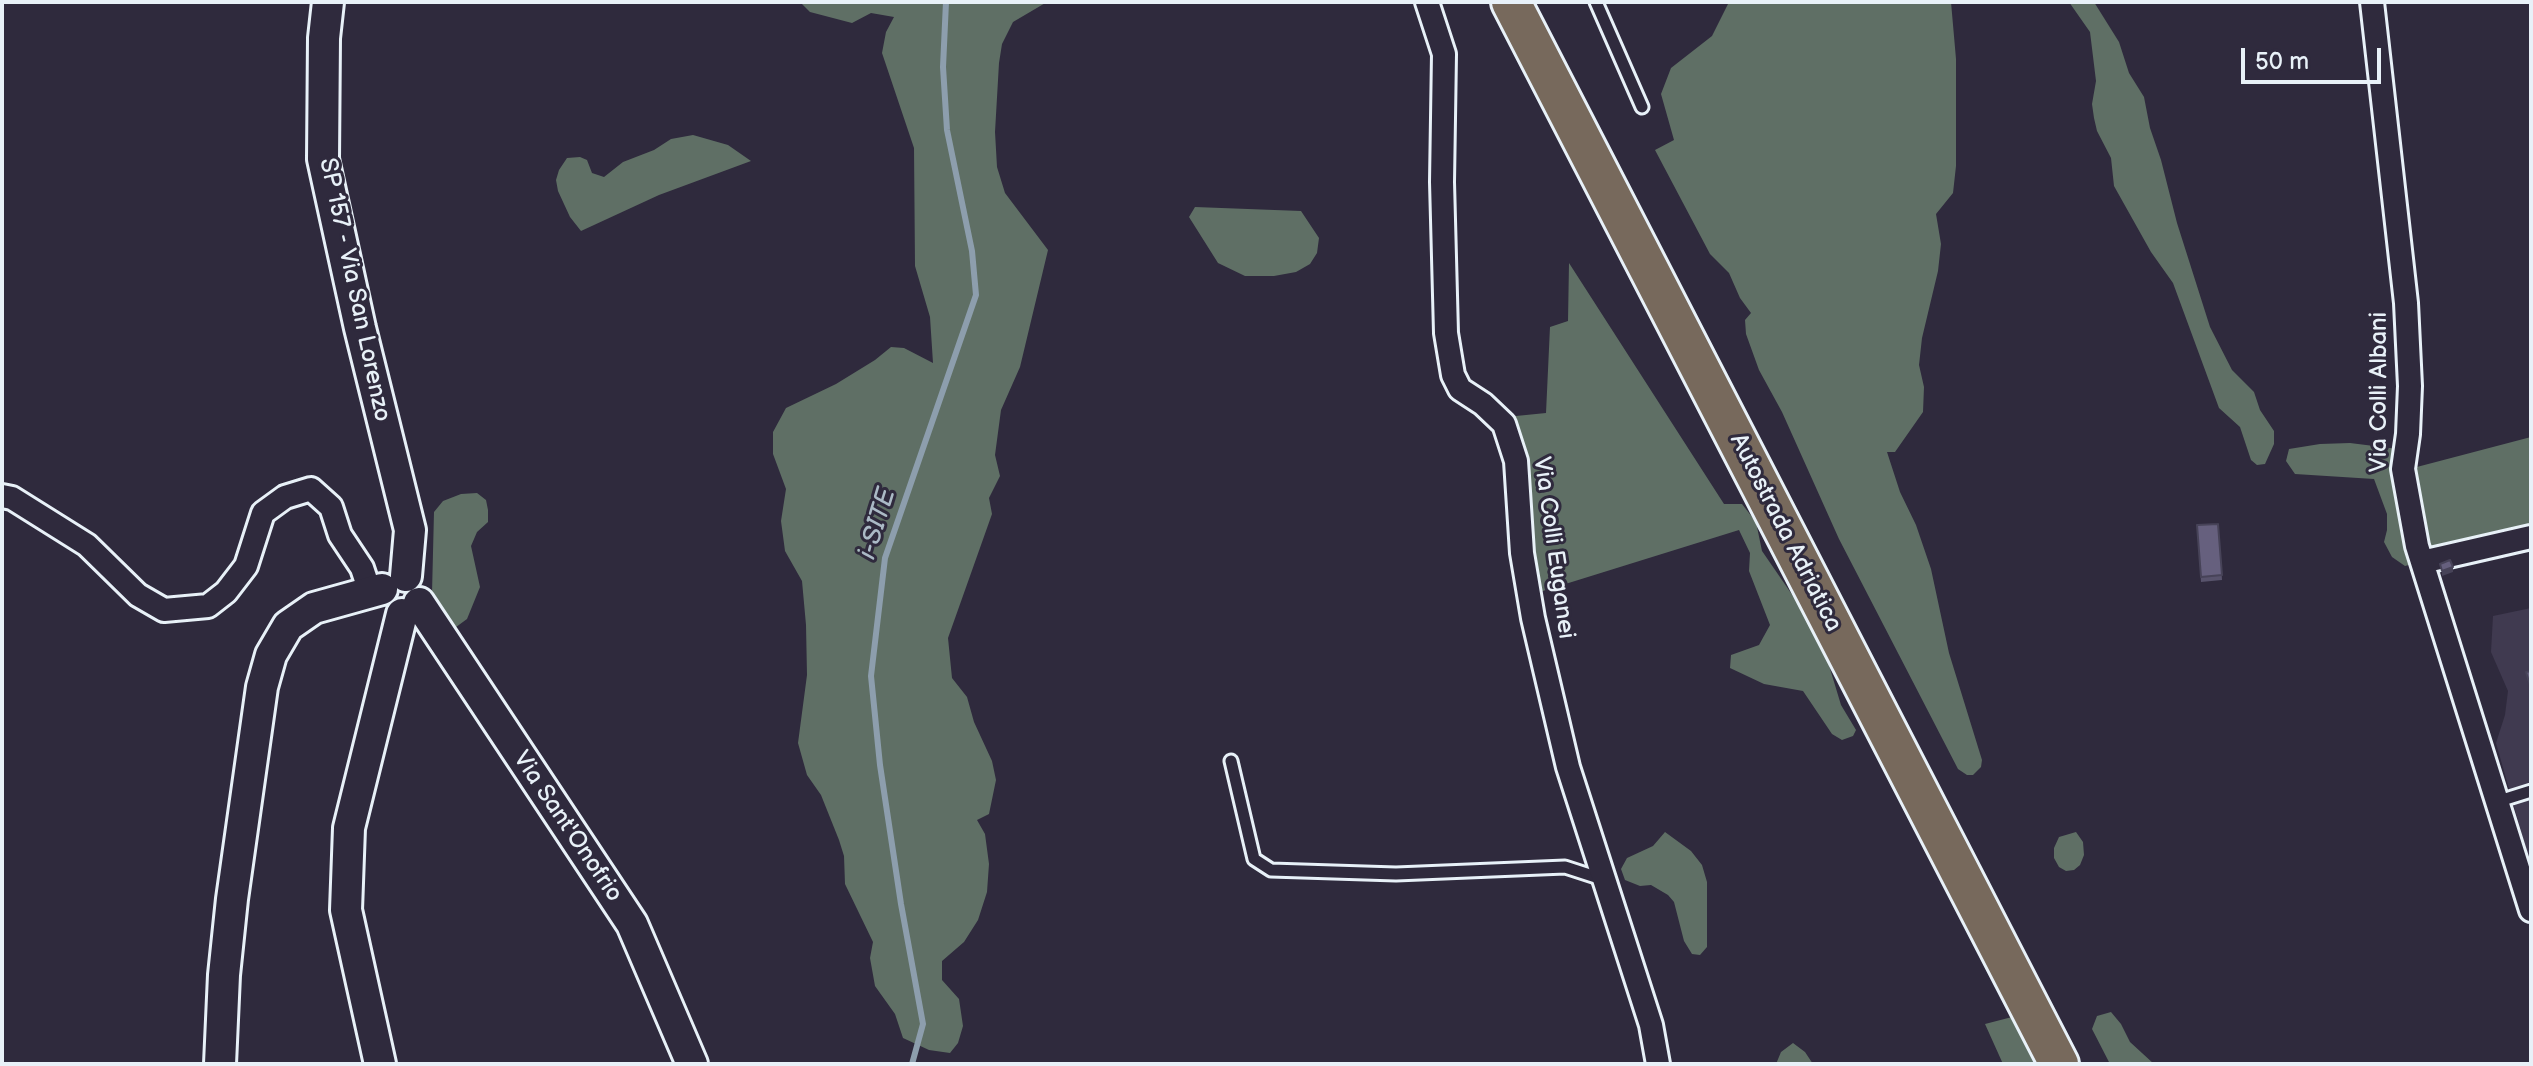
<!DOCTYPE html>
<style>
body{margin:0}
#map{position:relative;width:2533px;height:1066px;overflow:hidden;background:#2f2a3d;font-family:"Balsamiq Sans",sans-serif}
canvas{display:block}
.frame{position:absolute;inset:0;border:4px solid #e8f1f8;pointer-events:none}
.scale{position:absolute;left:2241px;top:48px;width:140px;height:36px;box-sizing:border-box;border:4px solid #e8f1f8;border-top:0;padding-left:10px;font-size:24px;line-height:28px;white-space:nowrap;color:#e8f1f8;-webkit-text-stroke:6px #2f2a3d;paint-order:stroke}
</style>
<div id="map">
<canvas width="2533" height="1066"></canvas>
<div class="frame"></div>
<div class="scale">50 m</div>
</div>
<script>
const g = document.querySelector('canvas').getContext('2d');
g.lineJoin = 'round';
function paint(path, color) {
  g.fillStyle = color;
  g.fill(path, 'evenodd');
}
function poly(rows) {
  const path = new Path2D();
  for (const r of rows) {
    path.moveTo(r[0], r[1]);
    for (let i = 2; i < r.length; i += 2) path.lineTo(r[i], r[i + 1]);
  }
  return path;
}
function stroke(path, color, width, dash) {
  g.strokeStyle = color;
  g.lineWidth = width;
  g.lineCap = dash ? 'butt' : 'round';
  g.setLineDash(dash || []);
  g.stroke(path);
}
function write(font, color, halo, rows, align = 'center') {
  g.font = font + ' "Balsamiq Sans",sans-serif';
  g.lineWidth = 6;
  g.setLineDash([]);
  g.textBaseline = 'middle';
  g.strokeStyle = halo;
  g.fillStyle = color;
  for (const [text, x, y, turn = 0] of rows) {
    g.save();
    g.translate(x, y);
    g.rotate((+turn || 0) * Math.PI / 180);
    g.textAlign = isNaN(turn) ? turn : align;
    if (halo) g.strokeText(text, 0, 0);
    g.fillText(text, 0, 0);
    g.restore();
  }
}
paint(poly([
 [2531,608,2531,866,2496,743,2505,715,2508,691,2491,652,2493,616]
]), '#403a50');
paint(poly([
 [800,2,1047,2,1013,22,1002,44,999,63,995,132,997,167,1005,193,1048,250,1020,367,1001,410,995,455,1000,476,989,498,992,514,948,638,952,678,967,697,974,722,992,761,996,780,989,814,977,820,985,834,989,864,987,892,978,920,964,942,942,961,942,980,959,999,963,1026,958,1043,950,1053,929,1050,903,1038,895,1014,875,986,870,958,873,942,845,884,844,856,839,840,821,795,807,775,798,743,807,675,806,625,802,581,785,551,781,521,786,489,773,454,773,432,786,408,836,384,875,360,891,347,904,348,933,363,930,317,915,266,914,148,882,53,886,32,894,17,871,13,852,23,810,12],
 [1729,2,1951,2,1956,59,1956,166,1953,193,1936,214,1941,244,1938,271,1922,338,1919,365,1924,387,1923,412,1895,452,1887,452,1900,492,1916,525,1931,569,1949,653,1982,760,1981,767,1973,775,1967,775,1958,769,1839,539,1782,412,1759,370,1746,334,1745,320,1751,313,1740,298,1729,273,1710,254,1655,150,1674,140,1661,94,1671,68,1712,36],
 [2069,2,2094,2,2119,42,2129,73,2144,97,2150,128,2161,160,2177,223,2210,327,2232,370,2254,392,2260,410,2274,431,2274,444,2265,464,2257,465,2251,460,2240,427,2219,408,2173,283,2151,252,2114,186,2111,158,2097,131,2094,118,2092,104,2096,81,2090,32],
 [693,135,728,145,751,161,659,195,581,231,570,217,558,191,556,180,559,170,567,158,580,157,587,160,592,173,604,177,623,162,654,150,671,139],
 [1195,207,1301,211,1319,238,1317,253,1310,264,1296,272,1274,276,1245,276,1218,263,1189,217],
 [1569,263,1724,504,1742,504,1756,522,1762,551,1804,612,1825,652,1841,705,1856,730,1853,736,1842,740,1832,734,1803,691,1764,684,1730,668,1731,655,1759,645,1770,625,1749,571,1750,553,1739,530,1530,595,1503,410,1516,416,1546,413,1550,327,1568,321],
 [2531,437,2531,534,2405,566,2392,557,2384,542,2387,530,2387,514,2374,479,2295,474,2286,461,2289,449,2320,444,2350,443,2398,449,2413,468],
 [477,493,486,500,488,510,488,522,477,532,471,546,480,587,467,619,452,630,432,593,434,512,443,501,461,494],
 [1665,832,1691,851,1702,865,1707,882,1707,947,1700,955,1692,954,1684,941,1674,902,1668,895,1651,885,1640,886,1625,880,1621,869,1627,858,1653,846],
 [2076,832,2083,842,2084,855,2080,865,2074,870,2066,871,2059,867,2054,858,2054,848,2059,837],
 [2111,1012,2121,1024,2130,1042,2154,1064,2110,1064,2092,1029,2097,1016],
 [2012,1017,2032,1055,2036,1064,2003,1064,1985,1024],
 [1793,1043,1805,1052,1813,1064,1776,1064,1781,1052]
]), '#5f6f65');
stroke(poly([
 [912,1064,923,1024,901,904,880,765,871,676,885,558,976,295,972,251,947,130,943,67,946,2]
]), '#8d9ead', 6);
const lane = poly([
 [1596,2,1642,107],
 [1231,761,1254,859,1271,870,1396,874,1565,867,1605,880],
 [2496,802,2531,791]
]);
const street = poly([
 [1427,2,1444,54,1442,182,1446,333,1453,375,1460,389,1483,404,1504,424,1516,461,1522,553,1533,618,1568,767,1651,1025,1658,1064],
 [2372,2,2406,303,2410,386,2408,434,2403,469,2417,546,2531,910],
 [2,496,12,498,87,545,138,595,164,610,208,606,226,592,246,566,263,513,285,497,311,489,331,507,340,535,362,568,370,592],
 [2422,562,2531,537]
]);
const secondary = poly([
 [328,2,324,38,323,159,360,328,410,530,406,576],
 [419,603,632,924,692,1064],
 [220,1064,224,975,232,899,262,687,271,655,288,626,314,608,382,589],
 [380,1064,346,910,349,828,402,614]
]);
const highway = poly([
 [1511,2,2059,1064]
]);
stroke(lane, '#e8f1f8', 17);
stroke(street, '#e8f1f8', 28);
stroke(secondary, '#e8f1f8', 36);
stroke(highway, '#e8f1f8', 44);
stroke(lane, '#2f2a3d', 11);
stroke(street, '#2f2a3d', 22);
stroke(secondary, '#2f2a3d', 30);
stroke(highway, '#77695c', 38);
paint(poly([
 [2218,524,2222,580,2201,582,2197,525]
]), '#58536c');
paint(poly([
 [2453,567,2453,572,2442,576,2442,571]
]), '#474358');
const building = poly([
 [2218,524,2222,575,2201,577,2197,525,2218,524],
 [2450,560,2453,567,2442,571,2440,564,2450,560],
 [2531,671,2531,688,2526,672,2531,671]
]);
paint(building, '#66607e');
stroke(building, '#474358', 2);
write('24px', '#e8f1f8', '#2f2a3d', [
 ["SP 157 - Via San Lorenzo",354,290,78],
 ["Via Colli Albani",2380,392,-90],
 ["Autostrada Adriatica",1785,533,63],
 ["Via Colli Euganei",1553,548,82],
 ["Via Sant'Onofrio",567,827,56]
]);
write('italic 26px', '#abbac6', '#2f2a3d', [
 ["i-SITE",878,524,-73]
]);
</script>
